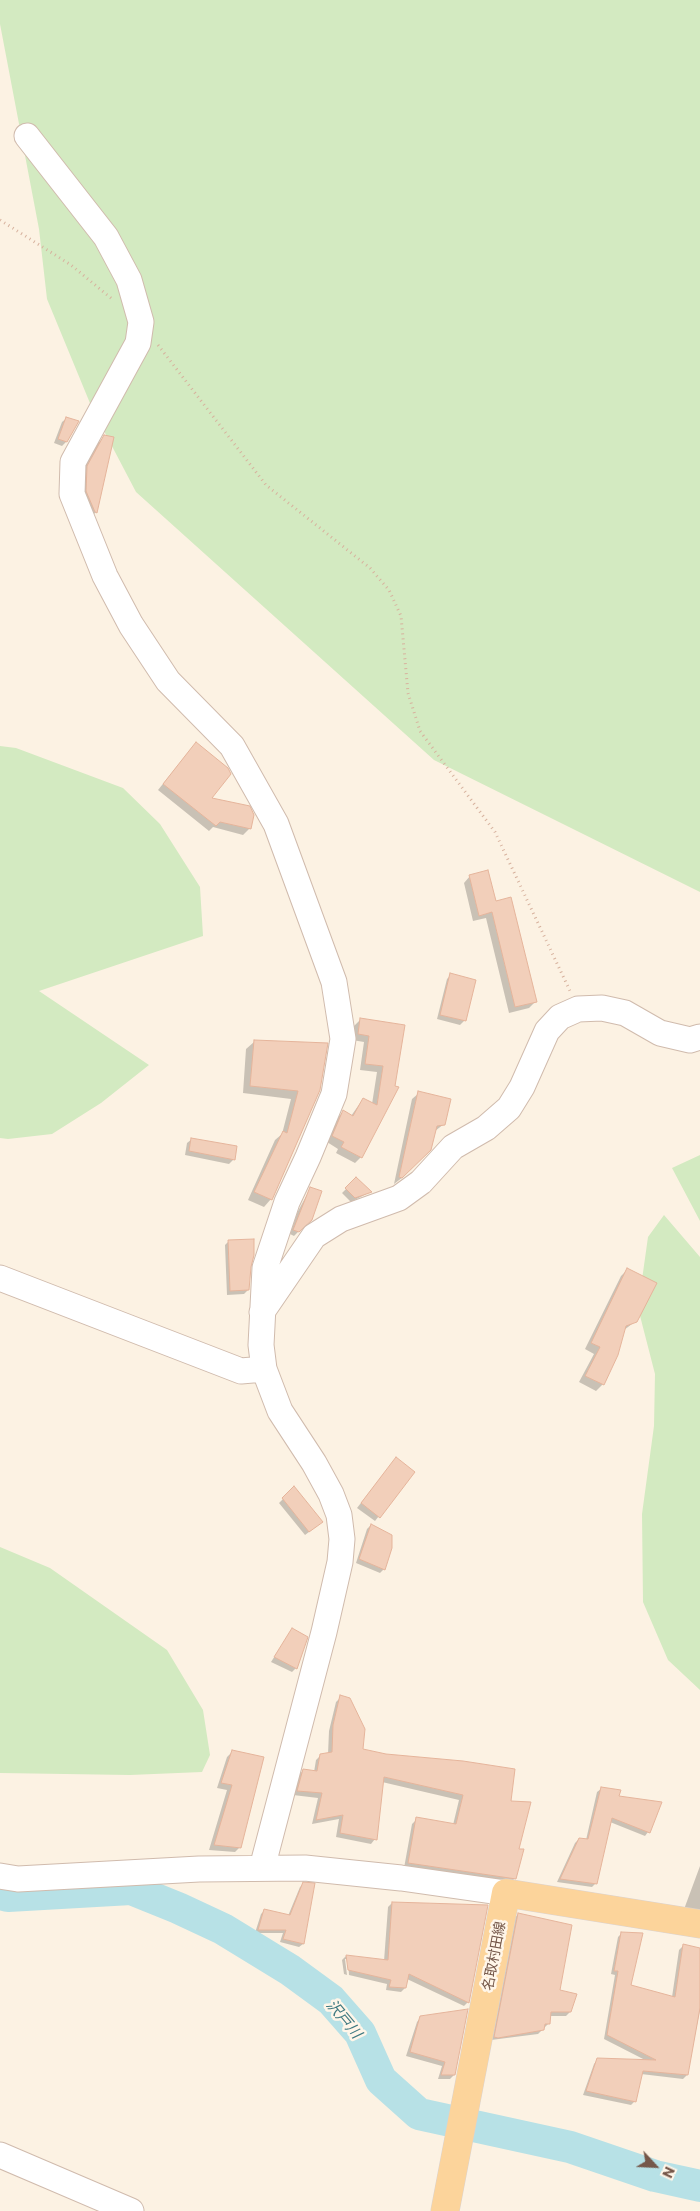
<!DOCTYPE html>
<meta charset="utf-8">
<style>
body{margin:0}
#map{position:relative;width:700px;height:2211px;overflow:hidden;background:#fcf2e3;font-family:Commissioner,sans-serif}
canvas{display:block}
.north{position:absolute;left:630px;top:2141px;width:50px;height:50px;-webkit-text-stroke:4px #fff6e9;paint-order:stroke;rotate:115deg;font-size:14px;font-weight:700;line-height:20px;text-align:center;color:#755749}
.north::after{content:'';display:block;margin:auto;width:18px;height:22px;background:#755749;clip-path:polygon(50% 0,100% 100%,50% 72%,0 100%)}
</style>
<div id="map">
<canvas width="700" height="2211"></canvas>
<div class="north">N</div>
</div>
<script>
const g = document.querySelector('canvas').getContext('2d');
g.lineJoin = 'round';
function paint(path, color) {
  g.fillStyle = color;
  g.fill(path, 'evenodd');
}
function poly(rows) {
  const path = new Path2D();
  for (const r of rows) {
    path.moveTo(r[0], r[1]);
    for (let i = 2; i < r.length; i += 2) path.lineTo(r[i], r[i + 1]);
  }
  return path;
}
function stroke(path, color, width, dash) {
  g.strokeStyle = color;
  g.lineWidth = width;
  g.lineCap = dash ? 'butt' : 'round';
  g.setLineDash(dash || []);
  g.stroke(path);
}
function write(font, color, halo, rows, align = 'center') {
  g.font = font + ' Commissioner,"Noto Sans JP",sans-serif';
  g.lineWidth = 5;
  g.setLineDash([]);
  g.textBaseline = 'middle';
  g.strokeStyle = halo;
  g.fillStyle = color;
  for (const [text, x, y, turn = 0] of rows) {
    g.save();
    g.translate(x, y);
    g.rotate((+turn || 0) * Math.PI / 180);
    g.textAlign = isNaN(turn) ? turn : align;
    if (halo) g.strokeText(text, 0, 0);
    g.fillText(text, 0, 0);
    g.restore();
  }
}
paint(poly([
 [0,0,700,0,700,892,434,760,136,492,92,408,47,299,39,229,0,24],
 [0,746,16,748,123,788,160,824,200,887,203,936,39,991,149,1065,101,1103,52,1134,8,1139,0,1138],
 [700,1155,700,1221,672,1168],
 [664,1215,700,1257,700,1690,668,1660,643,1602,642,1514,654,1426,655,1374,638,1308,648,1237],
 [0,1547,50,1568,167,1650,203,1710,210,1755,202,1772,130,1775,0,1773]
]), '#d3eac1');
paint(poly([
 [67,418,66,442,62,446,54,443,62,422],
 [105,436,96,512,90,518,81,498,81,473,98,443],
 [190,750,210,799,250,828,243,835,213,827,209,831,158,790],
 [470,876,495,902,536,1001,529,1008,509,1013,486,918,473,921,464,883],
 [451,975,474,981,464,1021,460,1025,437,1019,447,979],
 [360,1020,403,1026,361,1157,355,1163,336,1153,338,1149,327,1142,337,1118,343,1112,351,1116,363,1099,372,1104,377,1072,360,1070,364,1042,352,1040,354,1026],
 [254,1042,326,1045,271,1199,264,1207,248,1200,275,1140,282,1134,291,1099,243,1093,246,1049],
 [419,1093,444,1124,435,1131,430,1149,403,1177,394,1184,412,1099],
 [192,1139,233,1160,229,1164,185,1155,187,1143],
 [356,1179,370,1192,351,1202,342,1193],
 [310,1189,311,1219,294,1236,290,1234,297,1213],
 [229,1241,249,1267,248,1290,244,1294,227,1295,225,1245],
 [627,1270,636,1321,624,1330,603,1384,596,1391,579,1382,594,1354,585,1349,621,1276],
 [392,1463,414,1472,375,1521,357,1508],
 [294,1488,317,1526,305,1535,279,1503],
 [371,1525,384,1569,380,1573,356,1563,367,1529],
 [292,1629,296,1668,292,1672,271,1662],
 [341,1697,362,1750,510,1802,518,1850,515,1878,510,1883,404,1868,412,1824,417,1819,453,1825,459,1800,382,1782,375,1839,371,1844,336,1837,339,1819,312,1824,318,1798,293,1795,298,1775,303,1771,314,1772,316,1760,321,1755,328,1754,329,1731,336,1702],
 [232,1752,240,1847,235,1852,209,1850,227,1790,217,1788,227,1757],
 [601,1789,618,1797,648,1832,645,1836,610,1822,596,1883,592,1887,557,1882,575,1843,579,1839,586,1840,597,1792],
 [700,1866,700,1917,683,1912],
 [304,1884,303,1944,299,1947,280,1942,283,1933,255,1933,261,1914,265,1910,288,1916,300,1887],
 [392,1903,468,2002,464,2006,407,1979,405,1988,401,1992,386,1990,387,1984,349,1975,348,1959,345,1959,347,1975,344,1974,342,1960,346,1956,384,1961,388,1907],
 [518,1914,570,2012,566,2016,550,2016,549,2023,538,2034,491,2040,514,1919],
 [622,1933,630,1986,672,1997,679,1950,683,1946,700,1949,700,2010,687,2075,683,2079,641,2074,635,2101,631,2105,583,2095,594,2064,598,2059,647,2061,604,2039,615,1975,611,1974,618,1937],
 [421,2017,454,2075,450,2079,438,2079,442,2066,406,2056,417,2022]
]), '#0003');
stroke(poly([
 [0,1894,8,1896,131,1889,178,1908,223,1929,290,1970,331,2000,360,2033,381,2080,419,2114,570,2147,655,2176,700,2186]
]), '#b7e1e6', 32);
const building = poly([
 [66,417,79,421,67,442,58,439,66,417],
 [104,435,114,437,97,513,95,512,86,491,87,466,104,435],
 [196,742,228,768,231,774,212,798,250,806,254,815,251,829,220,822,216,826,163,784,196,742],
 [488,870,496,901,511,897,537,1002,515,1007,492,912,479,916,469,875,488,870],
 [450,973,476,980,466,1021,440,1015,450,973],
 [360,1018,405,1025,395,1086,399,1087,362,1158,341,1147,344,1142,332,1136,343,1110,353,1116,363,1098,377,1105,383,1066,365,1064,369,1036,358,1034,360,1018],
 [254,1040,328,1043,320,1090,272,1200,254,1192,283,1131,287,1133,298,1091,250,1086,254,1040],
 [418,1091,451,1099,445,1125,437,1126,431,1150,402,1178,399,1177,418,1091],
 [191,1138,237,1146,235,1160,189,1151,191,1138],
 [356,1177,372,1192,355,1198,345,1188,356,1177],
 [310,1187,322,1191,312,1220,299,1232,293,1230,310,1187],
 [254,1239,254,1255,251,1267,249,1290,230,1291,228,1240,254,1239],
 [627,1268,657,1283,637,1322,626,1326,618,1355,604,1385,585,1376,600,1347,591,1343,627,1268],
 [396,1457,415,1472,380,1518,361,1503,396,1457],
 [294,1486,323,1522,309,1532,282,1498,294,1486],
 [371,1524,392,1535,392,1548,385,1570,359,1559,371,1524],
 [292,1628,308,1637,297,1669,274,1657,292,1628],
 [340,1695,350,1698,365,1729,363,1749,386,1754,463,1761,515,1769,511,1801,531,1802,519,1849,524,1849,516,1879,408,1863,416,1817,456,1824,463,1795,384,1777,377,1840,340,1833,343,1815,316,1820,322,1793,297,1791,303,1769,317,1771,320,1754,332,1752,333,1725,340,1695],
 [232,1750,264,1757,241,1848,214,1845,232,1785,221,1783,232,1750],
 [601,1787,621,1790,619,1796,662,1802,650,1833,612,1818,597,1884,560,1879,579,1838,588,1839,601,1787],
 [303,1882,315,1883,304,1944,283,1939,286,1930,258,1930,264,1909,290,1915,303,1882],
 [392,1902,488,1905,469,2003,409,1974,406,1988,389,1987,391,1980,348,1970,346,1955,388,1960,392,1902],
 [518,1913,572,1925,560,1990,577,1994,571,2012,551,2012,550,2024,545,2024,544,2030,498,2038,494,2037,518,1913],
 [621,1932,643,1933,631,1985,675,1997,683,1944,700,1948,700,2008,688,2075,643,2071,636,2102,586,2091,597,2058,656,2060,607,2035,618,1971,614,1971,621,1932],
 [468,2009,455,2075,441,2075,445,2062,410,2052,420,2016,468,2009]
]);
paint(building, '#f2cfba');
stroke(building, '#e5b49b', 1);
const minor = poly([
 [27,136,106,237,129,280,141,322,138,343,73,462,72,494,105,576,131,625,168,681,232,746,276,824,334,982,343,1039,334,1094,308,1157,287,1202,265,1268,261,1345,264,1369,280,1411,314,1463,331,1494,339,1515,342,1539,340,1562,324,1632,262,1868],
 [0,1278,241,1371,264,1369],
 [262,1312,314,1236,341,1219,399,1198,421,1182,453,1147,486,1128,509,1108,522,1087,547,1031,560,1017,578,1009,602,1008,625,1013,660,1033,690,1040,700,1037],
 [0,1876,18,1879,199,1869,305,1868,401,1878,506,1893],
 [0,2155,131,2211]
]);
const major = poly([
 [445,2211,506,1893,700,1924]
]);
stroke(minor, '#d0bbad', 27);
stroke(major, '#dbd3d0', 29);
stroke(poly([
 [0,220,71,265,112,299],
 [158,345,266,485,370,568,389,590,401,616,408,693,420,731,495,832,570,991]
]), '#d7b29e', 3, [1, 4]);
stroke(minor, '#fff', 25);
stroke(major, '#fcd49b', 28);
write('14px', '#755749', '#fff6e9', [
 ["名取村田線",494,1956,-79]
]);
write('italic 15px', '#3f7981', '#fff6e9', [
 ["沢戸川",344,2019,50]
]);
</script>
